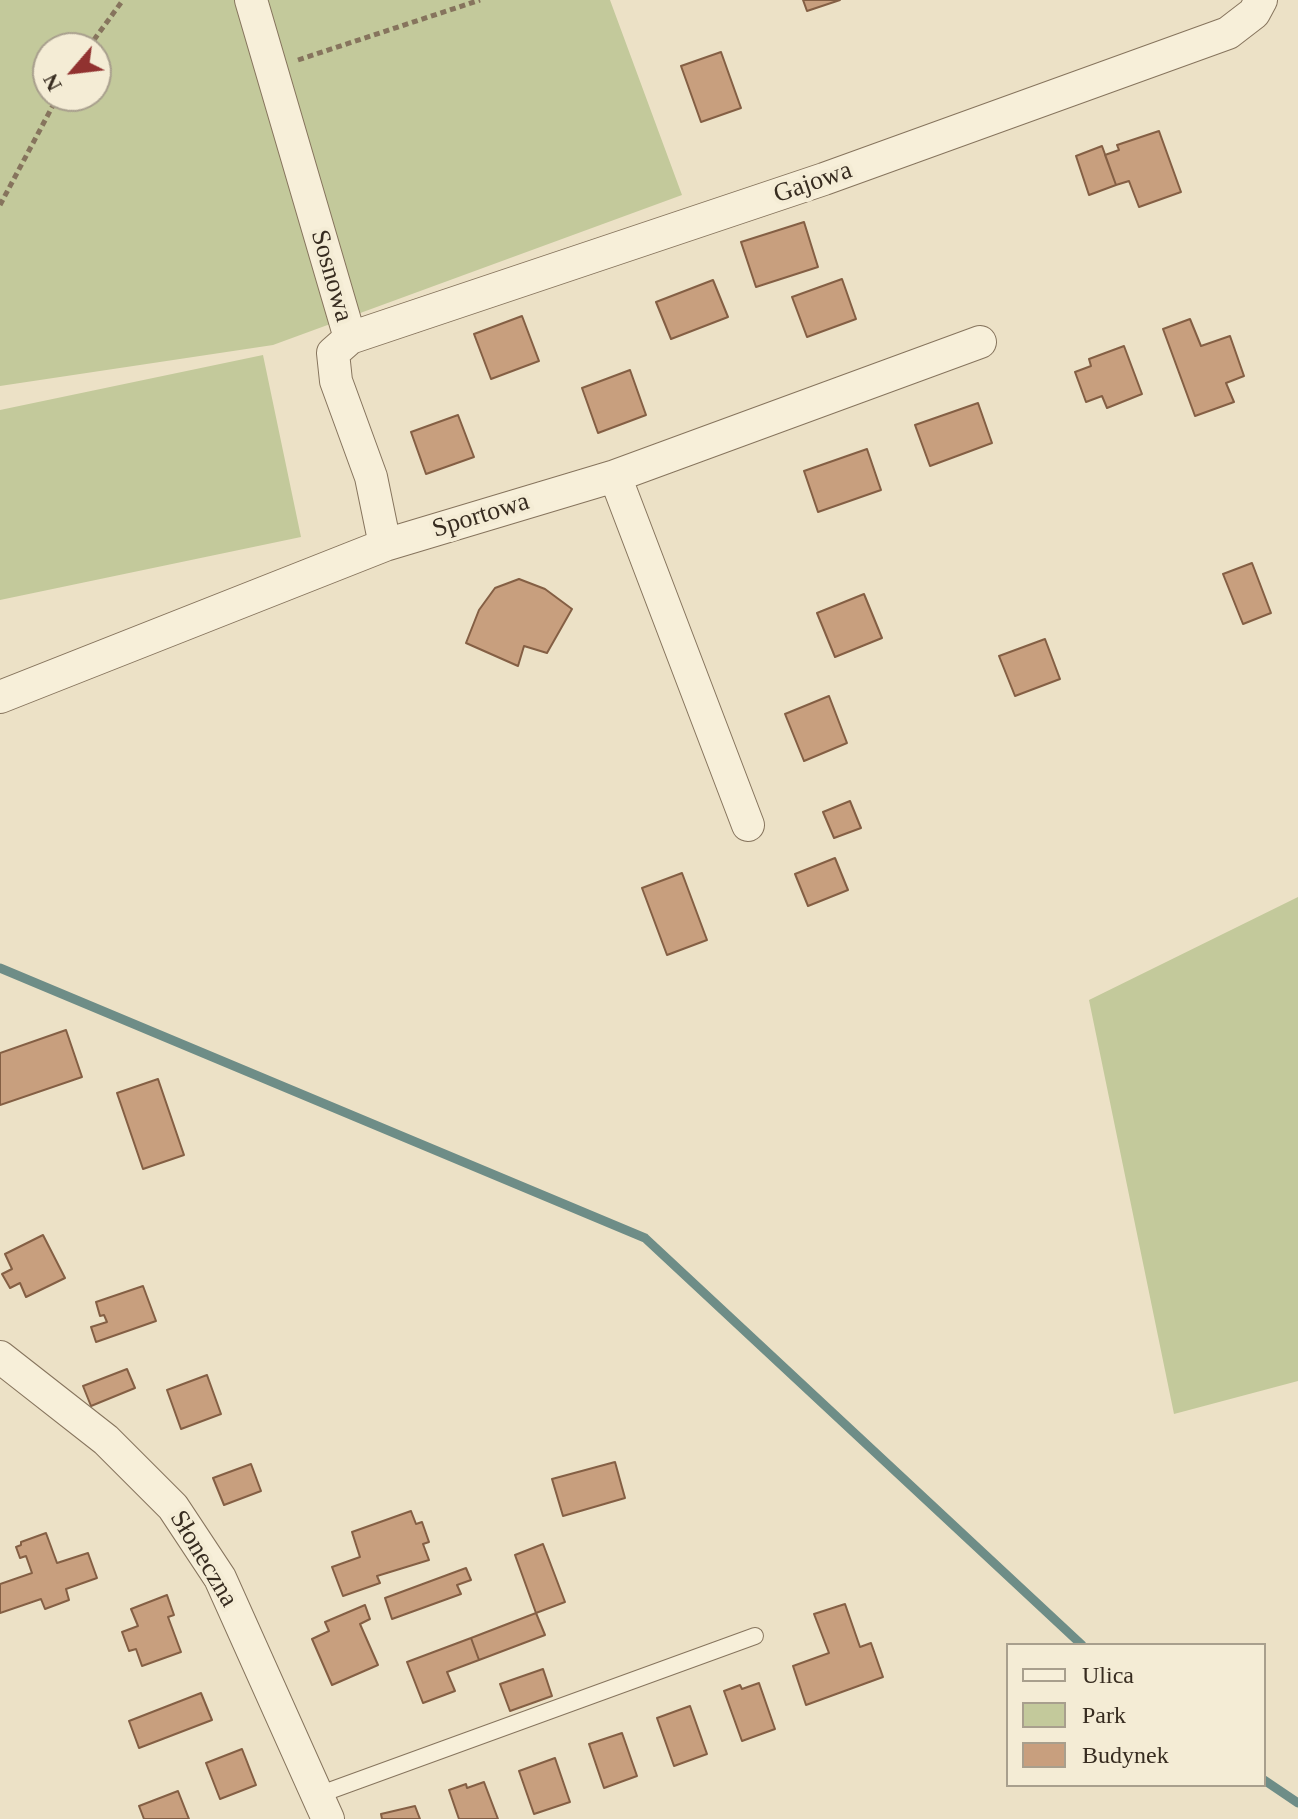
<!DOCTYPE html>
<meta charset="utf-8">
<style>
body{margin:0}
#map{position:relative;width:1298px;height:1819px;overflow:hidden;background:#ece1c6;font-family:Georgia,serif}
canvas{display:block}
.legend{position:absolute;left:1006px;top:1643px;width:260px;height:144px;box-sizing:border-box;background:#f4ecd5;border:2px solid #a89f8d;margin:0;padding:10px 14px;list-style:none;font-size:24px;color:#372c20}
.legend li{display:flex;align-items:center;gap:16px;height:40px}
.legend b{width:40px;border:2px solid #a89f8d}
.north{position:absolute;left:32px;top:32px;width:80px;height:80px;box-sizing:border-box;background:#f4ecd5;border:2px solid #a89f8d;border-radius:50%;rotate:242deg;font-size:22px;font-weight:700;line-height:32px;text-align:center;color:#372c20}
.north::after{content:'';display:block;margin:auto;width:28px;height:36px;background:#913230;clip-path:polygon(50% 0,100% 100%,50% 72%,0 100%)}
</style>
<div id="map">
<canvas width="1298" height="1819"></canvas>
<ul class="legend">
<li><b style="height:10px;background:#f7efd9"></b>Ulica</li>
<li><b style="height:22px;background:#c3c99b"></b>Park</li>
<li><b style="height:22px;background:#c89f7e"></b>Budynek</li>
</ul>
<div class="north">N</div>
</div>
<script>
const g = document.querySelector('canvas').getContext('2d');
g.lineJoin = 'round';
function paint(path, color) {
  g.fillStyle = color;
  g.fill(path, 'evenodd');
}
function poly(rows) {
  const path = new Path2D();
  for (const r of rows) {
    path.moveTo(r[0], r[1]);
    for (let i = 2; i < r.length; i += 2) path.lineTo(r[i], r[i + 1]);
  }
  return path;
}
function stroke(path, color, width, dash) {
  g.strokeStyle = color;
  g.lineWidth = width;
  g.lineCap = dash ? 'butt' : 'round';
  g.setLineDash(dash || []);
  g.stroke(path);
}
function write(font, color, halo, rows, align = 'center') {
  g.font = font + ' Georgia,serif';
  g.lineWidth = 8;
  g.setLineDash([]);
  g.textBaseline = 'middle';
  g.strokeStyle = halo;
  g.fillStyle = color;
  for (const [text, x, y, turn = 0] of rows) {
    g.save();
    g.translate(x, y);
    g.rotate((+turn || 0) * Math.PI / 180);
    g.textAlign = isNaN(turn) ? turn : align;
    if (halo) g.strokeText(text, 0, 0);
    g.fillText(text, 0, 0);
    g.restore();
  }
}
paint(poly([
 [0,0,610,0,682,195,273,345,0,386],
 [48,48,96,48,96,96,48,96],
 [263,355,301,537,0,600,0,410],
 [1298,897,1298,1381,1174,1414,1089,1000]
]), '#c3c99b');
stroke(poly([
 [0,968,645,1238,1082,1645],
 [1264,1780,1298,1803]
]), '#6e8d87', 9);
const building = poly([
 [803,0,840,0,807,11,803,0],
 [721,52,741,108,701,122,681,66,721,52],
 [1159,131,1181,192,1139,207,1129,181,1116,185,1105,155,1119,150,1117,145,1159,131],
 [1102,146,1116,185,1089,195,1076,156,1102,146],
 [804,222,818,267,756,287,741,242,804,222],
 [842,279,856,319,807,337,792,297,842,279],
 [713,280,728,317,671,339,656,302,713,280],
 [522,316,539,361,491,379,474,334,522,316],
 [1190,319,1201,346,1230,336,1244,376,1226,383,1234,402,1195,416,1163,329,1190,319],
 [1124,346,1142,394,1107,408,1102,396,1086,402,1075,372,1091,366,1089,359,1124,346],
 [630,370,646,415,598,433,582,388,630,370],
 [978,403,992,443,930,466,915,425,978,403],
 [458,415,474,457,426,474,411,432,458,415],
 [867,449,881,490,818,512,804,471,867,449],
 [1252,563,1271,613,1243,624,1223,574,1252,563],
 [519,579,545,589,572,609,547,653,524,646,518,666,466,643,479,610,495,588,519,579],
 [864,594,882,638,835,657,817,613,864,594],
 [1045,639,1060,679,1015,696,999,656,1045,639],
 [829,696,847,743,804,761,785,714,829,696],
 [850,801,861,828,834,838,823,812,850,801],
 [835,858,848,890,808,906,795,874,835,858],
 [682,873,707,940,667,955,642,888,682,873],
 [66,1030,82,1077,0,1105,0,1053,66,1030],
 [158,1079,184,1155,143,1169,117,1093,158,1079],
 [43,1235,65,1278,26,1297,20,1283,10,1288,2,1274,12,1269,5,1254,43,1235],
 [143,1286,156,1321,96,1342,91,1327,107,1322,104,1315,100,1316,96,1302,143,1286],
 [127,1369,135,1388,91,1406,83,1386,127,1369],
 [207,1375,221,1414,181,1429,167,1390,207,1375],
 [615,1462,625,1498,563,1516,552,1479,615,1462],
 [251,1464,261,1491,224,1505,213,1478,251,1464],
 [411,1511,416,1524,422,1522,429,1542,423,1544,429,1560,377,1576,380,1583,343,1596,332,1567,360,1557,352,1532,411,1511],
 [46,1533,57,1563,88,1553,97,1578,66,1589,69,1600,45,1609,41,1599,0,1613,0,1584,32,1573,26,1556,20,1558,16,1547,21,1545,21,1542,46,1533],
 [543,1544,565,1602,536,1613,515,1555,543,1544],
 [466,1568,471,1580,457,1585,461,1594,392,1619,385,1598,466,1568],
 [167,1595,174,1615,168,1617,181,1652,142,1666,136,1649,129,1651,122,1632,138,1626,131,1609,167,1595],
 [845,1604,860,1647,871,1643,883,1677,806,1705,793,1666,829,1653,814,1614,845,1604],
 [365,1605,370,1619,360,1624,378,1665,332,1685,312,1639,329,1631,325,1622,365,1605],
 [536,1613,545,1635,479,1660,471,1638,536,1613],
 [471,1638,479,1660,447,1672,455,1691,423,1703,407,1662,471,1638],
 [543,1669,552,1696,510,1711,500,1684,543,1669],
 [759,1683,775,1729,742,1741,724,1691,740,1685,742,1689,759,1683],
 [201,1693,212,1720,139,1748,129,1721,201,1693],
 [690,1706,707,1754,674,1766,657,1718,690,1706],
 [622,1733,637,1776,604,1788,589,1744,622,1733],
 [242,1749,256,1785,220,1799,206,1763,242,1749],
 [555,1758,570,1802,534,1814,519,1771,555,1758],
 [484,1782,498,1819,459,1819,449,1790,466,1784,467,1788,484,1782],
 [178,1791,189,1819,144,1819,139,1806,178,1791],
 [415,1806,420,1819,382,1819,381,1814,415,1806]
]);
paint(building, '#c89f7e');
stroke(building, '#845f44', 2);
const lane = poly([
 [318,1795,755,1636]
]);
const street = poly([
 [251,0,350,338],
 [615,476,980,342],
 [385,545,371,477,336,381,333,353,350,338,824,179,1228,33,1254,13,1261,0],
 [0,697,385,545,615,476,748,825],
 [0,1357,106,1440,173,1507,220,1578,328,1819]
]);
stroke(lane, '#86745d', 18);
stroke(street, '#86745d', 34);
stroke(poly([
 [88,48,123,0],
 [298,60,480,0],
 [0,205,58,96]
]), '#86745d', 5, [6, 4]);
stroke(lane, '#f7efd9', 16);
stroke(street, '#f7efd9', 32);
write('26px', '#372c20', '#f4ecd5', [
 ["Gajowa",813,183,-19],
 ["Sosnowa",331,276,74],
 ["Sportowa",481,516,-17],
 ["Słoneczna",203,1559,59]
]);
</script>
